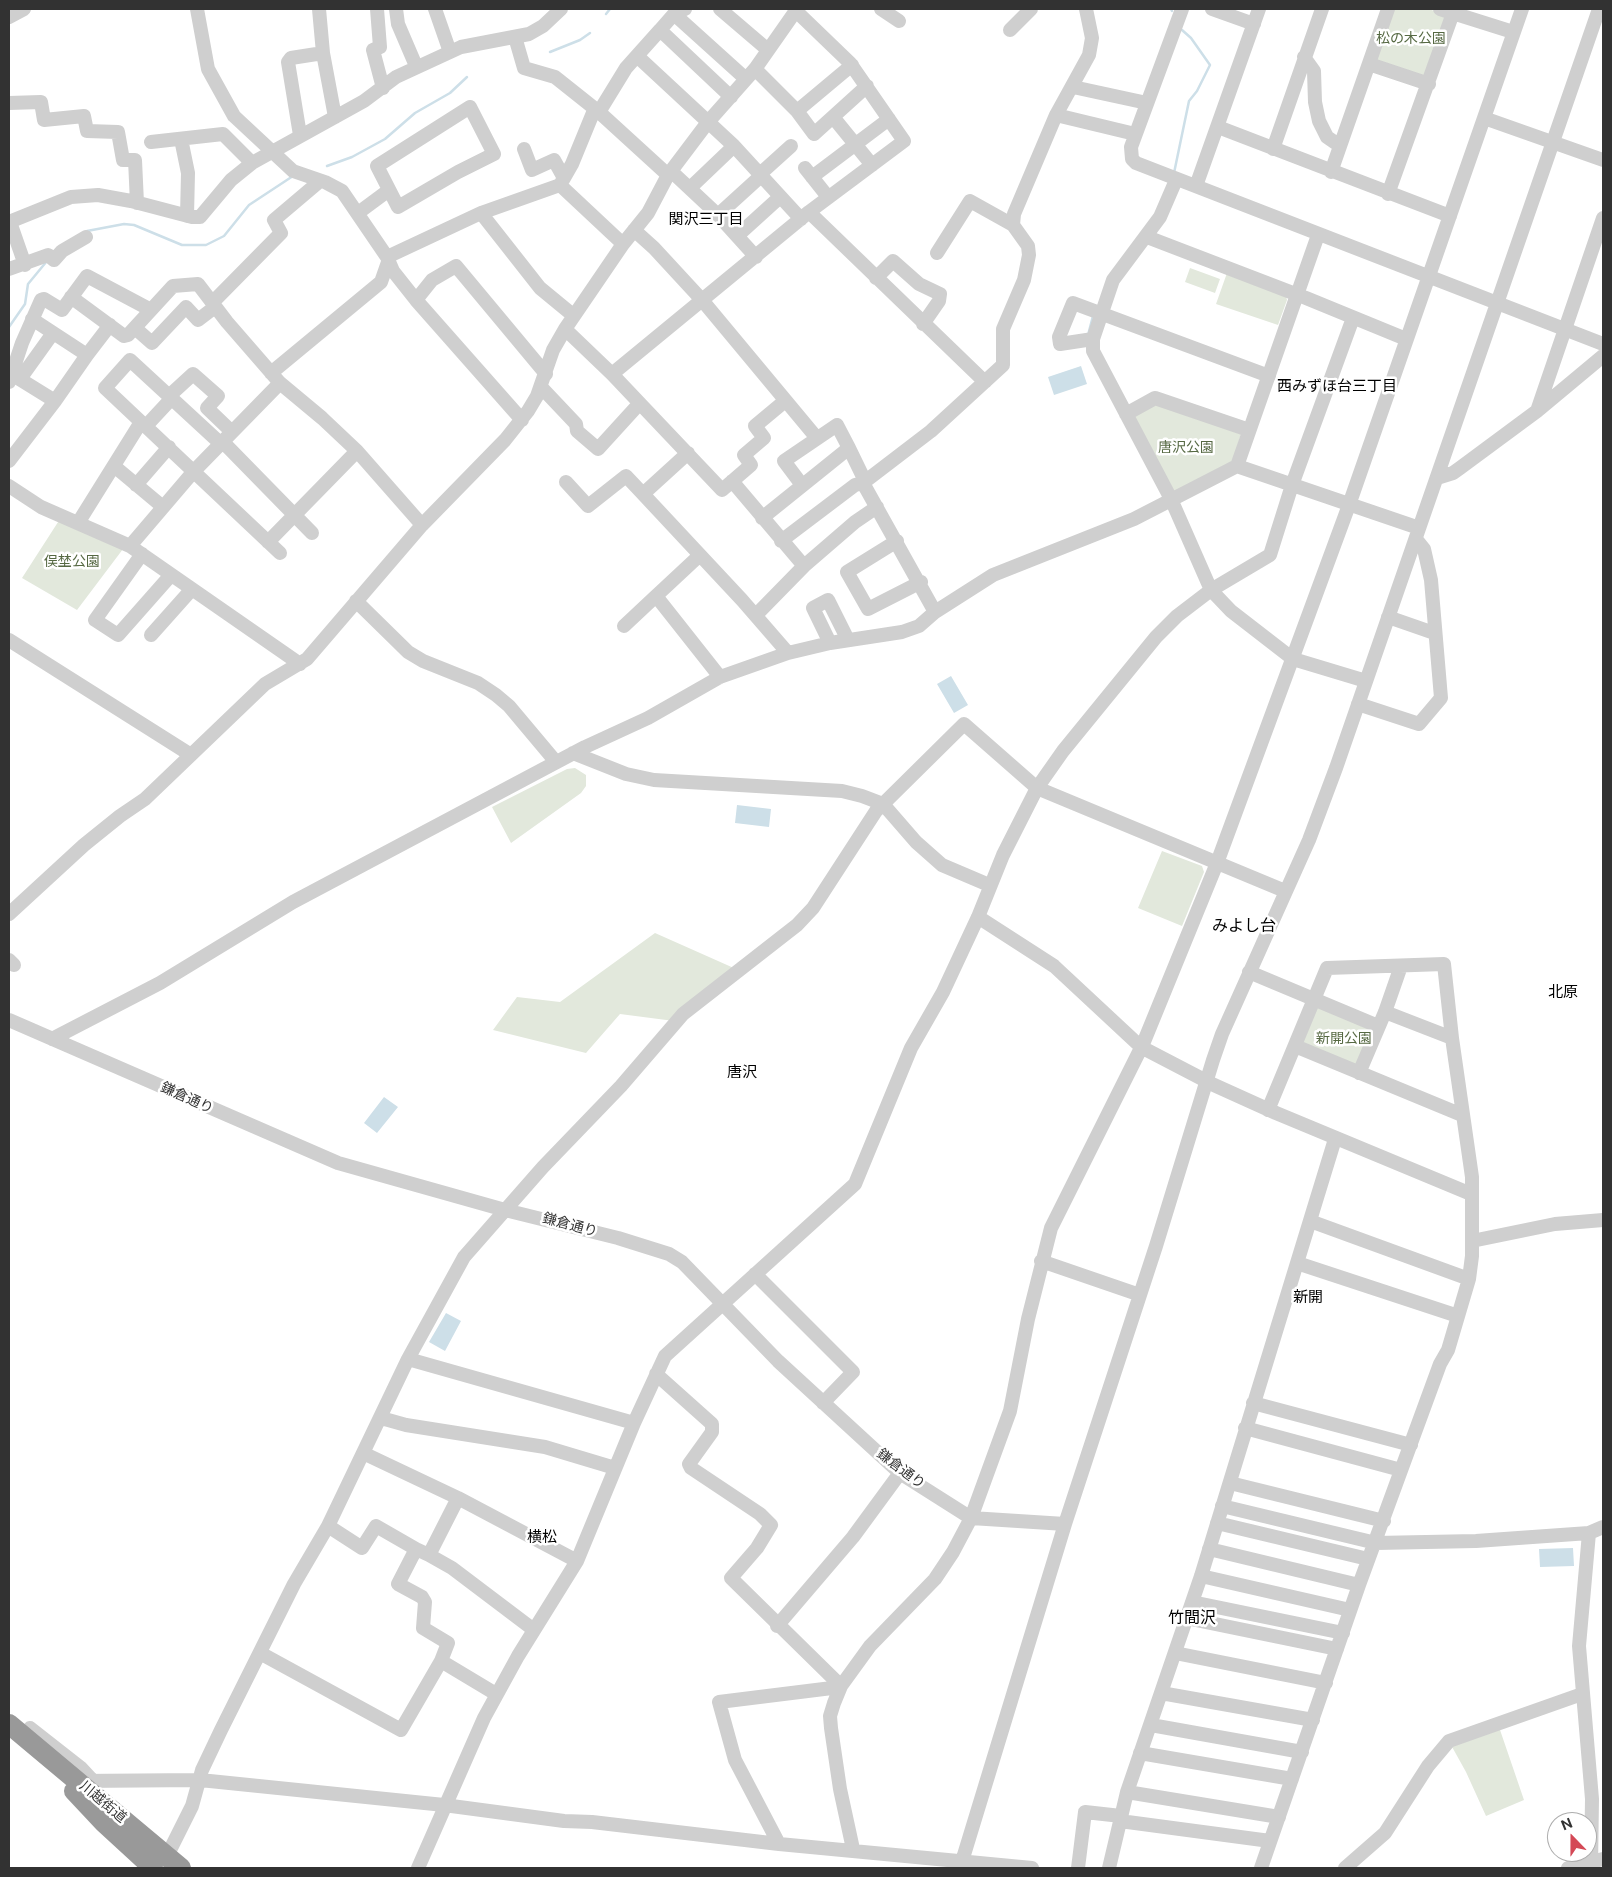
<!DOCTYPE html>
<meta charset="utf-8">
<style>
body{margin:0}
#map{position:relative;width:1612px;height:1877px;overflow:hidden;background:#fff;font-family:"Public Sans",sans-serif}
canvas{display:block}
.frame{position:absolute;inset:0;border:10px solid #323232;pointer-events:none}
.north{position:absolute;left:1547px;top:1812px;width:50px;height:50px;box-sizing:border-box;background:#fff;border:1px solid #adadad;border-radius:50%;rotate:338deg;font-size:14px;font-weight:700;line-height:20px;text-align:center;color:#323232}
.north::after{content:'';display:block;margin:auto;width:18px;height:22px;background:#d44956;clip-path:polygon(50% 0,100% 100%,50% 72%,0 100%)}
</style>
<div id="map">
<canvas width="1612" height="1877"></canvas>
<div class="frame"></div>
<div class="north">N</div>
</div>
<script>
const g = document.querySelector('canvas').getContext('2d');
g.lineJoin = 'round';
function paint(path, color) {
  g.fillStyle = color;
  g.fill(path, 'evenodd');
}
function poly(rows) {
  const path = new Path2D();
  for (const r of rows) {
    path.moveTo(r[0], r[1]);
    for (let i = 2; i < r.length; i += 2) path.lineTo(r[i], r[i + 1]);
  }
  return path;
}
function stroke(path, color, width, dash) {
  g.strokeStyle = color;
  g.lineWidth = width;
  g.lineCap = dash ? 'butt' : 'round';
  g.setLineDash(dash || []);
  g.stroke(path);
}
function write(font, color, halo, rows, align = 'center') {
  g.font = font + ' "Public Sans","Noto Sans JP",sans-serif';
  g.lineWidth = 5;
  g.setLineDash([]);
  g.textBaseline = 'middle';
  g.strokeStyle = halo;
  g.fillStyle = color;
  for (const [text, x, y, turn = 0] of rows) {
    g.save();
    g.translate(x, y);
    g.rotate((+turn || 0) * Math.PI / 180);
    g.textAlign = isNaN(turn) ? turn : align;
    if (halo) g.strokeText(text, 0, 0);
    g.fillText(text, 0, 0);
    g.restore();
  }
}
paint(poly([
 [1392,9,1428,9,1445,14,1447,17,1426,77,1376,63],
 [1190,268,1220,279,1215,293,1185,282],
 [1227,273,1286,296,1287,300,1278,325,1216,304],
 [1156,402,1242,431,1232,462,1174,493,1130,416],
 [60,519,123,549,77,610,22,578],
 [575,768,586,775,586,786,581,793,511,843,492,807,567,769],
 [1162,851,1202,866,1204,872,1182,926,1138,908],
 [655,933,736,969,674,1021,620,1014,586,1053,493,1030,517,997,560,1002],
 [1320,1007,1371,1027,1372,1031,1355,1066,1303,1044,1301,1041,1315,1008],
 [1499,1727,1524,1800,1486,1816,1466,1772,1451,1745]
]), '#e2e8dc');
paint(poly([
 [1081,366,1087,384,1054,395,1048,377],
 [951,676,968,705,954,713,937,684],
 [737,805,771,809,769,827,735,823],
 [384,1097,398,1107,377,1133,364,1123],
 [446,1313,461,1321,445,1351,429,1342],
 [1573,1548,1574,1566,1540,1567,1539,1549]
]), '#cddfe8');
stroke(poly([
 [1171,9,1172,11],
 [606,14,610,9],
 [550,52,580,40,590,33],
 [327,166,352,157,385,139,415,113,450,93,467,77],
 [1174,173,1189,101,1197,91,1210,65,1191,38,1182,30],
 [87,231,124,224,134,225,182,245,206,245,224,236,249,205,293,176],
 [9,327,25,304,28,284,47,261],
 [1088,335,1093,316]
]), '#cddfe8', 2.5);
stroke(poly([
 [197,9,208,69,234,116,293,171,325,182,342,191,387,257,393,271,416,300,522,420],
 [319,9,323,53,335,117],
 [377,9,380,47,373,50,383,88],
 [396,9,398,24,416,66],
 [435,9,450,52],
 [720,9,768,50],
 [881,9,899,21],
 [1182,9,1131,147,1132,159,1136,163,1603,344],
 [1212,9,1254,24],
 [1440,9,1513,32],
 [674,14,746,79],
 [9,17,24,9],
 [660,30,674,14,685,9],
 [1010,30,1031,9],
 [515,37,524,68,555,77,599,112,668,175],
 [637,56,734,146,801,219],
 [1304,57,1314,71,1315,102,1319,121,1327,137,1340,146],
 [1369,64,1429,84],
 [755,69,797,111,814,134,867,86],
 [1073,87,1147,103],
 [9,103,41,102,44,120,84,116,87,131,118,132,123,160,135,160,137,203],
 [470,107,494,154,458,172,398,207,377,166,470,107],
 [797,111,852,65],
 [599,112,626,68,660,30,731,97],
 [1056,115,1135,134],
 [833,117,872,165],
 [1484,118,1603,160],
 [1218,127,1450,216],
 [300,135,288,62,291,58,323,53],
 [181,139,188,173,187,216],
 [151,142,223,134,252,163],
 [524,149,532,170,554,160,564,178],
 [1273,149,1322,9],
 [805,168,828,197],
 [671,171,718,215],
 [1331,172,1388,9],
 [760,174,791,146],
 [762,175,718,215,737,236,780,197],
 [812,177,889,119],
 [1176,180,1160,217,1113,280,1093,339,1093,351,1171,499,1211,590,1231,611,1293,659,1366,681],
 [560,185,623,244],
 [1196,186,1259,9],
 [690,188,734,146],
 [1388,194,1453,13],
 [809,212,985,382],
 [358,213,389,190],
 [481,213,560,185,572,164,595,108],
 [9,222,71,197,98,195,131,201,192,217,200,217,231,180,252,163,364,101,396,77,461,47,529,34,543,26,561,9],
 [10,222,25,265],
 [634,230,654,248,702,300,816,437],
 [737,236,756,257],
 [1147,237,1306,298,1406,339],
 [937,253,970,201,1013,225],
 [387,257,481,213,540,288,574,316],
 [9,269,48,255,54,260,62,251,86,237],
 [876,278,893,261,919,284,940,294,939,301,923,324],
 [71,297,124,336,128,335,173,286,198,284,227,322,280,383,322,418,357,451,422,525],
 [416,300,432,280,456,266,546,374],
 [212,303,281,233,274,220,320,181],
 [135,328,152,343,186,307,198,320,215,307],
 [565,329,612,374,722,490,751,465,744,455,764,438,755,426,785,401],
 [1093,339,1060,344,1059,337,1073,303,1269,376],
 [87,355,110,325],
 [271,373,381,282,388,262],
 [612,374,809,212,904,141,850,63,796,11],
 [13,375,55,401],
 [20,379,53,333],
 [9,382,22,343,41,300,44,299,62,310,87,276,151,310],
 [541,387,576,424,577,431,598,449,639,404],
 [169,396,193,374,218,396,207,408,232,432],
 [1537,411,1603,218],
 [1126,414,1155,398,1249,430],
 [146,426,172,398],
 [222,441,312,533],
 [220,443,130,360,105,388,280,553],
 [688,453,643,494,742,600,788,653],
 [9,461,55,401,87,355,32,319],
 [114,466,163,507],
 [1237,466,1419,528],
 [1437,478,1453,473,1460,468,1537,411,1603,356],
 [732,481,804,566,855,522,877,507],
 [566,482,588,506,626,476,643,494],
 [136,485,169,447],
 [802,485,784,461,837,425,849,448],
 [9,486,41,507,130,546,300,664],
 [762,518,849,448,865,481],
 [78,523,141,422],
 [781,541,855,485,863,483],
 [897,541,847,572,868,609,921,582],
 [268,542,357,451],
 [130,546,194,471,280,383],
 [142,554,95,620,118,635,171,575],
 [700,555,656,596,720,677],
 [356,601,408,652,423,661,478,683,496,695,509,706,556,762],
 [935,612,863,483,931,431,1003,365,1003,329,1024,280,1029,255,1028,246,1013,225,1014,214,1056,115,1089,55,1092,38,1086,9],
 [756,615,804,566],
 [1388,617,1434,633],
 [624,626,656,596],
 [151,635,192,589],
 [9,640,191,755],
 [830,643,813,608,828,600,848,640],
 [1358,704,1419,724,1441,698,1431,580,1424,549,1416,539],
 [573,753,626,774,654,780,842,791,862,796,883,804,916,842,942,865,989,885],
 [9,914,84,845,120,816,145,799,265,684,307,659,422,525,505,440,528,411,537,396,553,350,565,329,623,244,648,213,668,175,708,122,755,69,797,9],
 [978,917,1054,966,1141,1047,1214,1085,1276,1113,1471,1194],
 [9,960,14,965],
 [1249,972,1378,1026],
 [1385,1012,1452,1038],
 [9,1020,338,1163,505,1210,618,1238,669,1254,682,1262,778,1361,900,1473,971,1518,1065,1524],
 [52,1039,160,983,293,902,585,747,648,718,720,677,788,653,830,643,902,632,919,626,935,612,993,575,1134,519,1237,466,1318,235],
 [1295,1046,1462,1115],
 [1359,1073,1385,1012,1401,966],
 [1310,1221,1469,1279],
 [1472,1241,1555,1224,1603,1220],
 [1041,1261,1140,1295],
 [1297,1263,1458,1316],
 [755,1274,853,1372,823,1403],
 [408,1359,634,1423],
 [656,1374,712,1424,712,1432,689,1464,691,1468,760,1514,771,1525,757,1548,731,1578,841,1686],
 [1253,1403,1411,1445],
 [381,1418,406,1425,545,1447,615,1468],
 [1245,1428,1401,1470],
 [363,1453,458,1498,577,1561],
 [1230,1483,1384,1521],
 [458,1498,429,1555,452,1568,534,1630],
 [1222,1506,1376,1543,1476,1541,1589,1533,1603,1527],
 [1217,1523,1368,1559],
 [328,1526,362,1548,376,1526,416,1549],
 [1589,1533,1579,1646,1592,1799,1591,1868],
 [1209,1549,1359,1585],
 [1201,1576,1350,1610],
 [1192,1602,1343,1633],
 [1186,1618,1337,1649],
 [777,1626,853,1537,900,1473],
 [260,1653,401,1730,441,1661,448,1643,423,1628,425,1602,422,1597,398,1584,416,1549,429,1555],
 [1175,1653,1326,1683],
 [441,1661,496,1694],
 [1161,1693,1313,1720],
 [1151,1725,1302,1752],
 [30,1728,81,1768,94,1782],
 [1140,1753,1292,1779],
 [79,1781,200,1780,444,1805,564,1821,592,1822,779,1844,1032,1868],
 [1127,1792,1279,1817],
 [1120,1821,1270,1841],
 [779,1844,735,1760,719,1702,840,1687],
 [853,1849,840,1789,831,1728,830,1716,834,1703,841,1686,870,1646,935,1579,953,1552,971,1518,1010,1411,1028,1319,1051,1228,1143,1044,1217,863,1349,505,1522,9],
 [163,1864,192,1806,202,1770,221,1730,294,1584,328,1526,408,1359,464,1257,543,1167,621,1086,683,1014,797,925,813,908,876,811,964,724,1037,788,1285,891],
 [418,1868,484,1718,518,1656,577,1561,634,1423,665,1356,855,1184,911,1048,943,992,978,917,1003,855,1037,788,1063,751,1156,637,1177,616,1211,590,1270,555,1292,485,1353,318],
 [960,1868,1065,1524,1156,1246,1213,1060,1222,1034,1309,840,1336,768,1599,9],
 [1078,1868,1085,1812,1121,1816],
 [1109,1868,1127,1792,1201,1576,1335,1139],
 [1261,1868,1359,1585,1440,1364,1448,1350,1469,1279,1472,1256,1472,1177,1452,1038,1444,964,1327,968,1268,1110],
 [1345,1868,1385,1833,1428,1766,1449,1741,1582,1694],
 [1568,1868,1603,1859]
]), '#cfcfcf', 14);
stroke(poly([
 [9,1724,181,1868],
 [74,1791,104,1823,153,1868]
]), '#999', 20);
write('14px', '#566943', '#fff', [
 ["松の木公園",1411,39],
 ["唐沢公園",1186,448],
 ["俣埜公園",72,562],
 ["新開公園",1344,1039]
]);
write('14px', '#323232', '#fff', [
 ["鎌倉通り",187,1098,24],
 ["鎌倉通り",570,1225,15],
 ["鎌倉通り",901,1469,37],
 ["川越街道",103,1802,40]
]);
write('15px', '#000', '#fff', [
 ["関沢三丁目",706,219],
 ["西みずほ台三丁目",1337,386],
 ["北原",1563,992],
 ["唐沢",742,1072],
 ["新開",1308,1297],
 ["横松",542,1537]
]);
write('16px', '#000', '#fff', [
 ["みよし台",1244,926],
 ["竹間沢",1192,1618]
]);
</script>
